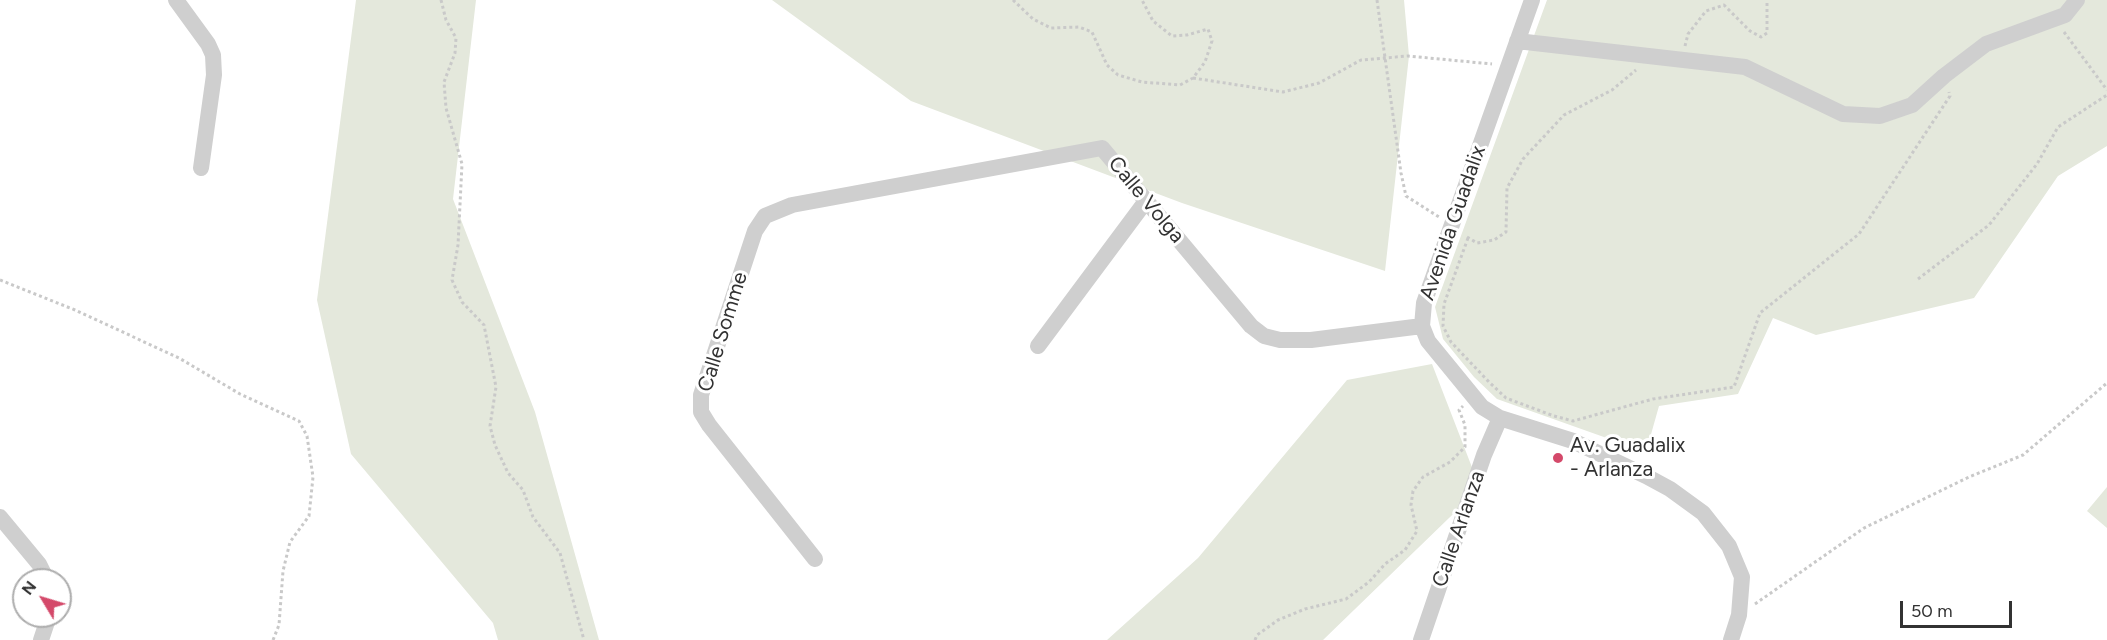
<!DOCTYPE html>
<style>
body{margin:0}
#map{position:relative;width:2107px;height:640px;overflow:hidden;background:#fff;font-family:Figtree,sans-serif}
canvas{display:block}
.north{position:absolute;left:12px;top:568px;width:60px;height:60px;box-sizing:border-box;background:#fff;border:2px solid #adadad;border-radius:50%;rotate:308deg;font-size:16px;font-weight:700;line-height:24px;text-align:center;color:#323232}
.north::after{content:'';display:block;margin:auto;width:21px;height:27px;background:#d4496a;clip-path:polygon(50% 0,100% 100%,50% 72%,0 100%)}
.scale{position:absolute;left:1900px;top:601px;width:112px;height:27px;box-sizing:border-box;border:3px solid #323232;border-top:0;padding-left:8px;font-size:18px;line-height:21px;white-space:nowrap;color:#323232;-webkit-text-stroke:4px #fff;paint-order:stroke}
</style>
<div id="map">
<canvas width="2107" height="640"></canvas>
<div class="north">N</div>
<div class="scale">50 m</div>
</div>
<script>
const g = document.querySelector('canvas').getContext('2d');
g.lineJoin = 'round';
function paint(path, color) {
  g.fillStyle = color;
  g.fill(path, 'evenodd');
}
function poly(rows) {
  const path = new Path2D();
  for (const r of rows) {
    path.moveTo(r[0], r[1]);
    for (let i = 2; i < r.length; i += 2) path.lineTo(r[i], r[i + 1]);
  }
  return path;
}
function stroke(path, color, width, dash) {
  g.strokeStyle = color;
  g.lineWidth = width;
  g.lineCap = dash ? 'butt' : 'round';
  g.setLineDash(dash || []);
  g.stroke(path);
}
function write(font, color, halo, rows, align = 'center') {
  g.font = font + ' Figtree,sans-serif';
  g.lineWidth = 6;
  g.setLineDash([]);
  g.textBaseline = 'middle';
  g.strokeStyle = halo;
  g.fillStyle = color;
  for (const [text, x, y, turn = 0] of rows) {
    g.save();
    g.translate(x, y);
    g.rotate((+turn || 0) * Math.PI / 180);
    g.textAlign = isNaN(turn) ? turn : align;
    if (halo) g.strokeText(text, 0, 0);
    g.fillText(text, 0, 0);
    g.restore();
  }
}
paint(poly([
 [356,0,476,0,453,199,535,412,599,640,498,640,493,623,351,454,317,300],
 [772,0,1404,0,1409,56,1385,271,1182,203,911,101],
 [1547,0,2107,0,2107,146,2058,176,1974,298,1816,335,1773,318,1738,394,1659,406,1646,452,1497,399,1474,377,1443,339,1435,307],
 [1432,364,1480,488,1323,640,1107,640,1198,558,1347,380],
 [2107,487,2107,528,2087,511]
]), '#e4e8dc');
stroke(poly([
 [441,0,446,20,456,38,455,53,444,82,446,108,462,164,458,245,452,280,462,302,484,325,496,387,490,426,495,445,508,473,523,490,533,517,560,553,584,640],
 [1013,0,1033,19,1051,28,1079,27,1092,32,1107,65,1118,75,1142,82,1180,85,1193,78,1205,62,1212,41,1208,29,1187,35,1172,36,1153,21,1142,0],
 [1377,0,1401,173,1406,196,1439,217],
 [2064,32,2107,90],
 [1685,46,1688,34,1706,11,1724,5,1750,31,1761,37,1767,33,1767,0],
 [1193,78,1283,92,1319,83,1361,60,1408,56,1492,64],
 [1467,237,1477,243,1494,240,1506,232,1507,188,1523,159,1564,115,1612,90,1636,70],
 [1468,238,1444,304,1443,326,1451,342,1489,382,1506,398,1554,416,1573,421,1653,399,1734,387,1760,313,1859,234,1950,96,1949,92],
 [1918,279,1989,225,2037,164,2058,127,2107,95],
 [0,280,75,310,179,358,240,394,299,421,307,436,313,477,309,516,290,542,283,571,279,625,273,640],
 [1755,604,1864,528,1969,477,2023,455,2107,383],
 [1255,640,1257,635,1278,620,1305,609,1346,599,1369,582,1385,564,1405,550,1417,531,1411,505,1413,491,1423,477,1450,462,1465,447,1465,425,1459,410,1463,406]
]), '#c9c9c9', 3, [3, 3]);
stroke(poly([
 [176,0,208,44,213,55,214,75,201,168],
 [1532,0,1424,303,1422,326,1428,341,1482,407,1500,418,1573,441,1646,476,1670,489,1703,513,1729,546,1742,577,1739,615,1731,640],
 [1517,41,1745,67,1843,114,1880,116,1912,105,1944,76,1986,44,2065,15,2077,0],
 [1038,346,1146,201],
 [0,517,39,564,47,580],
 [815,559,709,425,701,412,701,395,755,231,765,216,792,205,1102,148,1251,326,1264,336,1280,340,1311,340,1422,326],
 [41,640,49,616],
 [1421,640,1484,455,1500,418]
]), '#cfcfcf', 16);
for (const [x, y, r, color] of [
 [1558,458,6,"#d4496a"]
]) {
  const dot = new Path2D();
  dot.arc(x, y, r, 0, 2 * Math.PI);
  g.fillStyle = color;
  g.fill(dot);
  stroke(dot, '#fff', 2);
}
write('21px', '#323232', '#fff', [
 ["Calle Volga",1146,200,50],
 ["Avenida Guadalix",1453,223,-71],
 ["Calle Somme",723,332,-73],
 ["Calle Arlanza",1459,529,-71]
]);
write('21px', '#323232', '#fff', [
 ["Av. Guadalix",1570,446],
 ["- Arlanza",1570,470]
], 'left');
</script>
